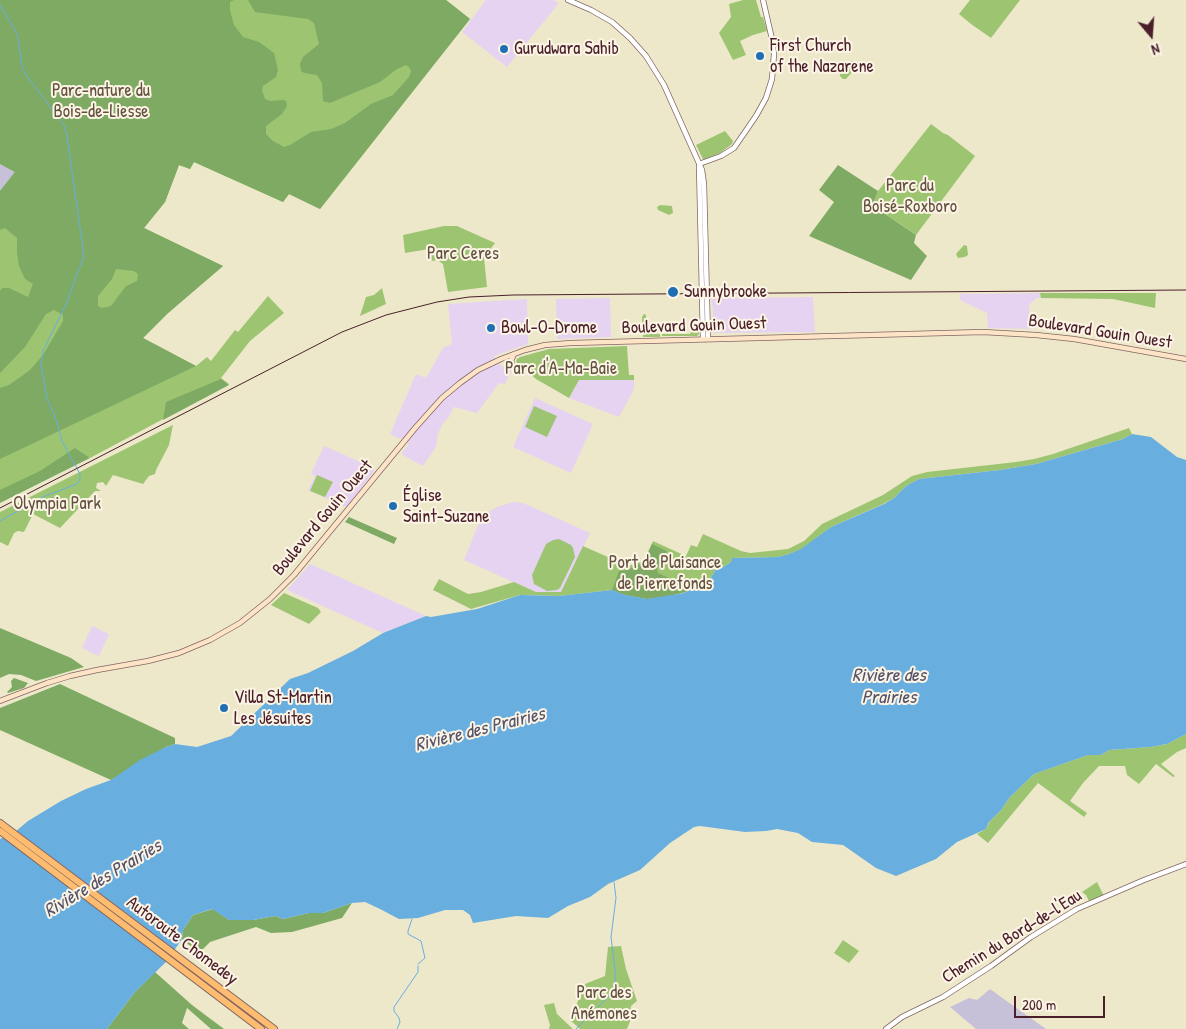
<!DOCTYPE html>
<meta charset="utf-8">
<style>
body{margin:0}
#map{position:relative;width:1186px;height:1029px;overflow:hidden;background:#eee8cb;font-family:"Patrick Hand",sans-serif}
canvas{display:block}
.north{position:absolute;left:1126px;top:10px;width:50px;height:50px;-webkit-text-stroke:4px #fcf5e5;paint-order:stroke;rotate:162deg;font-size:14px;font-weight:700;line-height:20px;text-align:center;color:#4a1f2b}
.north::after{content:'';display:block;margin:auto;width:18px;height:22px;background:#4a1f2b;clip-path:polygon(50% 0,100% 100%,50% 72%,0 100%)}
.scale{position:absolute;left:1014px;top:996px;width:91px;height:22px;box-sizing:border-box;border:2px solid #4a1f2b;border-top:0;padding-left:6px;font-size:15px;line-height:18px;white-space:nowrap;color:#4a1f2b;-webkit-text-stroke:4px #fcf5e5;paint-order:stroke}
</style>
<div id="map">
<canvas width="1186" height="1029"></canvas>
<div class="north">N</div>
<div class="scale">200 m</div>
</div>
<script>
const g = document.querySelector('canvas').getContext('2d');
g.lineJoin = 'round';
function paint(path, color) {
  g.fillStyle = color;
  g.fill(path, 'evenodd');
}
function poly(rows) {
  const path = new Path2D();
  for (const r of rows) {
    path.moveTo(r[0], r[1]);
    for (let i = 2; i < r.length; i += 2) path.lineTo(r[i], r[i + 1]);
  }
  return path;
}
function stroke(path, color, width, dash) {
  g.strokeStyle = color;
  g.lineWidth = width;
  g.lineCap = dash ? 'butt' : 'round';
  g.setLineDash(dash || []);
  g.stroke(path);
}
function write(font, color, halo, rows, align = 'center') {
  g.font = font + ' "Patrick Hand",sans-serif';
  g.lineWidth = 4;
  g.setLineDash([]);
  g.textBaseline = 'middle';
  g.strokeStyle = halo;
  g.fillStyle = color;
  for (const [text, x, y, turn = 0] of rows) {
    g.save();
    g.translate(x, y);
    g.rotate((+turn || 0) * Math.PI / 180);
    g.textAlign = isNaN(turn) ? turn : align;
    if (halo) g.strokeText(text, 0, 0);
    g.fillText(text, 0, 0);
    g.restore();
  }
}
paint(poly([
 [486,0,553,0,559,3,507,67,462,32],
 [1040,293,1041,298,1036,298,1029,305,1030,329,988,328,987,313,960,300,960,294],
 [813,297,815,332,712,333,713,310,711,298],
 [610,298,611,337,557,339,556,299],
 [527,299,528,344,494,356,500,365,512,370,505,384,499,383,477,413,454,407,449,417,444,422,438,433,436,447,423,466,401,454,409,444,402,438,400,439,390,434,416,374,426,378,443,348,452,344,448,304],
 [579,380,634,380,634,389,619,417,569,398],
 [535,398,593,424,571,473,513,447],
 [324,446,374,468,374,472,346,507,308,490,315,476,311,474],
 [513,502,523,503,590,533,561,592,536,592,464,560,482,516,497,507],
 [310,564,426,616,383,633,287,590],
 [92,626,109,634,99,656,82,648]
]), '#e5d3f1');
paint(poly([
 [0,164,16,172,0,192],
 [990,989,1008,1002,1046,1029,976,1029,950,1007,969,998,977,1000]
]), '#c7c0d9');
paint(poly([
 [0,0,446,0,470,19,320,209,289,194,283,202,194,162,190,169,179,165,165,202,144,228,223,266,167,314,143,338,196,366,207,357,211,361,235,330,238,332,268,296,284,313,250,341,221,378,229,384,90,458,88,457,0,502,0,191,15,172,0,164],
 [743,0,756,0,761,17,763,17,767,31,753,35,740,41,746,55,733,60,719,33,731,17,729,4],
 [970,0,1020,0,991,38,971,24,959,14],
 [853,61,853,71,846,79,843,79,840,76,839,64],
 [931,124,943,133,948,135,975,156,916,235,871,204,878,191],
 [725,131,733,141,732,144,720,153,705,159,703,159,696,145],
 [660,205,672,206,673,213,669,215,658,210,657,207],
 [444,226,457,226,495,243,484,258,487,287,448,292,443,264,437,260,432,261,429,249,405,253,403,235],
 [964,245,967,246,968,255,965,257,958,258,956,254],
 [382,288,386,304,360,316,366,297,374,295],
 [1040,293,1156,293,1155,308,1113,299,1041,298],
 [644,314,646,315,646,318,644,318,644,331,646,331,647,334,660,334,660,337,643,337,642,317],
 [699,321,699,334,697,336,662,336,662,334,690,334,691,332,695,331,695,323,692,322],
 [627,346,629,375,634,375,634,380,579,380,569,398,536,379,516,362,517,359,520,357,549,349],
 [534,406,557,416,547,437,525,427],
 [173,425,169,445,156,470,155,474,149,476,143,484,113,475,106,486,103,482,97,483,96,488,101,491,95,491,60,528,33,514,24,532,18,531,14,533,8,546,0,542,0,512],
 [1129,428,1132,434,1123,439,1036,464,1000,470,919,479,906,486,894,498,883,504,831,527,802,549,789,554,778,557,732,558,731,562,722,568,716,569,709,581,684,593,647,599,625,595,612,590,559,596,520,595,471,609,433,590,439,579,468,594,481,592,514,582,536,592,561,592,583,546,628,566,644,561,653,541,686,556,691,545,697,547,703,534,741,551,750,553,788,549,804,541,822,524,883,495,912,476,927,472,1016,462,1034,459,1053,454],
 [317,475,333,482,325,497,310,491],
 [559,539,571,545,573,548,575,557,560,588,557,590,547,591,534,584,532,575,546,544,553,540],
 [284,593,318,608,321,612,309,624,271,605],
 [1186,734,1186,748,1177,752,1161,764,1175,776,1173,777,1156,764,1139,784,1127,775,1125,766,1099,766,1083,783,1070,801,1087,813,1084,817,1038,783,988,843,977,834,986,829,990,821,1001,810,1010,797,1034,774,1088,755,1101,755,1109,750,1150,747,1167,744],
 [1097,882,1104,896,1090,903,1086,895,1082,892],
 [843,940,859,951,849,963,834,953],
 [621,946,626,969,637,1001,631,1006,630,1021,627,1029,580,1029,570,1020,585,984,605,976,608,947],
 [554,1003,557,1014,573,1029,549,1029,550,1025,544,1005]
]), '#9dc571');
paint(poly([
 [0,0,234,0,230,2,230,10,234,25,243,37,259,42,274,53,278,70,276,77,263,86,262,90,265,99,270,101,283,100,286,101,287,106,282,114,266,126,266,134,273,141,284,147,290,145,311,132,331,129,345,123,371,104,393,95,409,77,411,71,409,67,406,65,397,69,380,82,330,103,323,101,322,83,317,75,304,73,301,71,300,64,303,57,319,44,314,23,308,19,255,12,248,0,446,0,470,19,320,209,289,194,283,202,194,162,190,169,179,165,165,202,144,228,223,266,167,314,143,338,196,366,0,459,0,388,9,385,30,370,43,355,63,321,63,315,54,310,46,314,25,347,0,373,0,291,2,288,9,288,28,297,33,284,25,279,19,266,17,253,17,238,5,228,0,230,0,191,15,172,0,164],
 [116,269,134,271,138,274,137,281,126,286,111,306,102,308,98,306,98,296,112,279],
 [838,165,878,191,872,205,916,235,914,243,927,256,911,280,809,236,834,202,819,190],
 [221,379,229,385,163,420,166,402],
 [75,448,90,458,0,503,0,490,40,471],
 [349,517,397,538,394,544,345,522],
 [652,544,667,551,657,569,658,573,688,587,688,591,666,597,647,599,625,595,612,590,619,571,627,570,644,562],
 [0,628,71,658,84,667,36,681,21,675,9,674,0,678],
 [14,678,28,683,24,688,8,693,7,692,12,687,11,681],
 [60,684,175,738,175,744,166,747,111,780,0,730,0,708],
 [352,903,342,918,292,932,271,933,256,927,210,942,203,949,194,949,182,939,183,930,193,915,213,909,229,920,253,920,275,916,283,919,309,913,323,913],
 [155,972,192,1005,224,1029,211,1029,187,1008,182,1023,189,1029,107,1029,134,993]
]), '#7eaa63');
paint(poly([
 [1132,434,1151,437,1177,457,1186,460,1186,734,1167,744,1150,747,1109,750,1101,755,1088,755,1034,774,1010,797,1001,810,989,822,986,829,957,842,936,859,896,876,876,868,843,845,812,842,798,833,777,829,766,831,745,832,700,826,694,827,670,843,640,870,608,884,590,897,568,906,548,918,516,916,473,923,470,915,463,910,445,910,418,918,399,919,380,909,365,902,352,903,323,913,309,913,283,919,275,916,253,920,229,920,212,909,193,915,183,930,182,939,167,961,134,993,107,1029,0,1029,0,839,15,832,28,821,61,801,86,789,111,780,140,760,166,747,175,744,197,747,231,736,290,679,308,673,353,651,383,633,426,616,431,617,477,609,520,595,559,596,612,590,625,595,647,599,684,593,709,581,716,569,722,568,731,562,732,558,778,557,789,554,801,549,831,527,884,504,894,498,906,486,919,479,1000,470,1036,464,1123,439]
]), '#68aede');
stroke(poly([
 [0,5,15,30,18,38,22,66,26,75,64,125,67,136,84,256,66,304,43,351,41,365,47,399,56,419,62,441,80,474,80,479,77,484,45,496,0,521],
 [412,919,408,931,408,934,421,941,425,958,418,964],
 [397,1029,400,1022,399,1018,394,1011,394,1007,418,972,418,966],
 [576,1029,608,997,615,987,615,971,611,937,616,898,614,882]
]), '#68aede', 1);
const tertiary = poly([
 [568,0,591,10,612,22,630,38,646,56,664,85,702,170,704,184,708,339],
 [699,164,721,156,734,148,756,116,766,98,772,79,774,54,772,39,763,0],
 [699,166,703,339],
 [886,1029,902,1017,943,997,991,966,1031,937,1077,909,1144,880,1186,864]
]);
const secondary = poly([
 [513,367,511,361,514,354],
 [0,701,47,683,70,676,97,670,148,661,179,653,210,640,240,623,270,599,294,575,416,427,442,398,460,383,478,370,501,359,525,350,545,345,571,343,983,332,1036,335,1074,339,1186,359]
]);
const motorway = poly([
 [0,823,274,1029],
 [0,831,261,1029]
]);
stroke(tertiary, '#836563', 6);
stroke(secondary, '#836563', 6);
stroke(motorway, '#836563', 8);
stroke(tertiary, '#fff', 4.5);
stroke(secondary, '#fee4c6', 4.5);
stroke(motorway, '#fdbc70', 6);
stroke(poly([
 [0,508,342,332,386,315,437,302,469,297,513,295,1186,290]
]), '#4a1f2b', 1);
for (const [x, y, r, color] of [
 [504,49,5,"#1f6fb2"],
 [760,56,5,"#1f6fb2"],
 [673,292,6,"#1f6fb2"],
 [491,328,5,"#1f6fb2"],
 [393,506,5,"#1f6fb2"],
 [224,708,5,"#1f6fb2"]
]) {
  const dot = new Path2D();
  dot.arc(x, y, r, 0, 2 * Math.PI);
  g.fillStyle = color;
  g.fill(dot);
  stroke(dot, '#fcf5e5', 2);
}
write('18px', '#4a1f2b', '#fcf5e5', [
 ["First Church",770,46],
 ["of the Nazarene",770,67],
 ["Gurudwara Sahib",514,49],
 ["Sunnybrooke",684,292],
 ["Bowl-O-Drome",501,328],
 ["Église",403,496],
 ["Saint-Suzane",403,517],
 ["Villa St-Martin",234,698],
 ["Les Jésuites",234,719]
], 'left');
write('18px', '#635140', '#fcf5e5', [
 ["Parc-nature du",101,91],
 ["Bois-de-Liesse",101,112],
 ["Parc du",910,186],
 ["Boisé-Roxboro",910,207],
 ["Parc Ceres",463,254],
 ["Parc d'A-Ma-Baie",561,369],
 ["Olympia Park",57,504],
 ["Port de Plaisance",665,563],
 ["de Pierrefonds",665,584],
 ["Parc des",604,993],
 ["Anémones",604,1014]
]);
write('18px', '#4a1f2b', '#fcf5e5', [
 ["Boulevard Gouin Ouest",694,326,-2],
 ["Boulevard Gouin Ouest",1100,332,9],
 ["Boulevard Gouin Ouest",323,518,-50],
 ["Chemin du Bord-de-l'Eau",1012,937,-32],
 ["Autoroute Chomedey",182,941,37]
]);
write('italic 19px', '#54516a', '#fcf5e5', [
 ["Rivière des",889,676],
 ["Prairies",889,698],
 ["Rivière des Prairies",480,730,-14],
 ["Rivière des Prairies",103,879,-31]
]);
</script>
